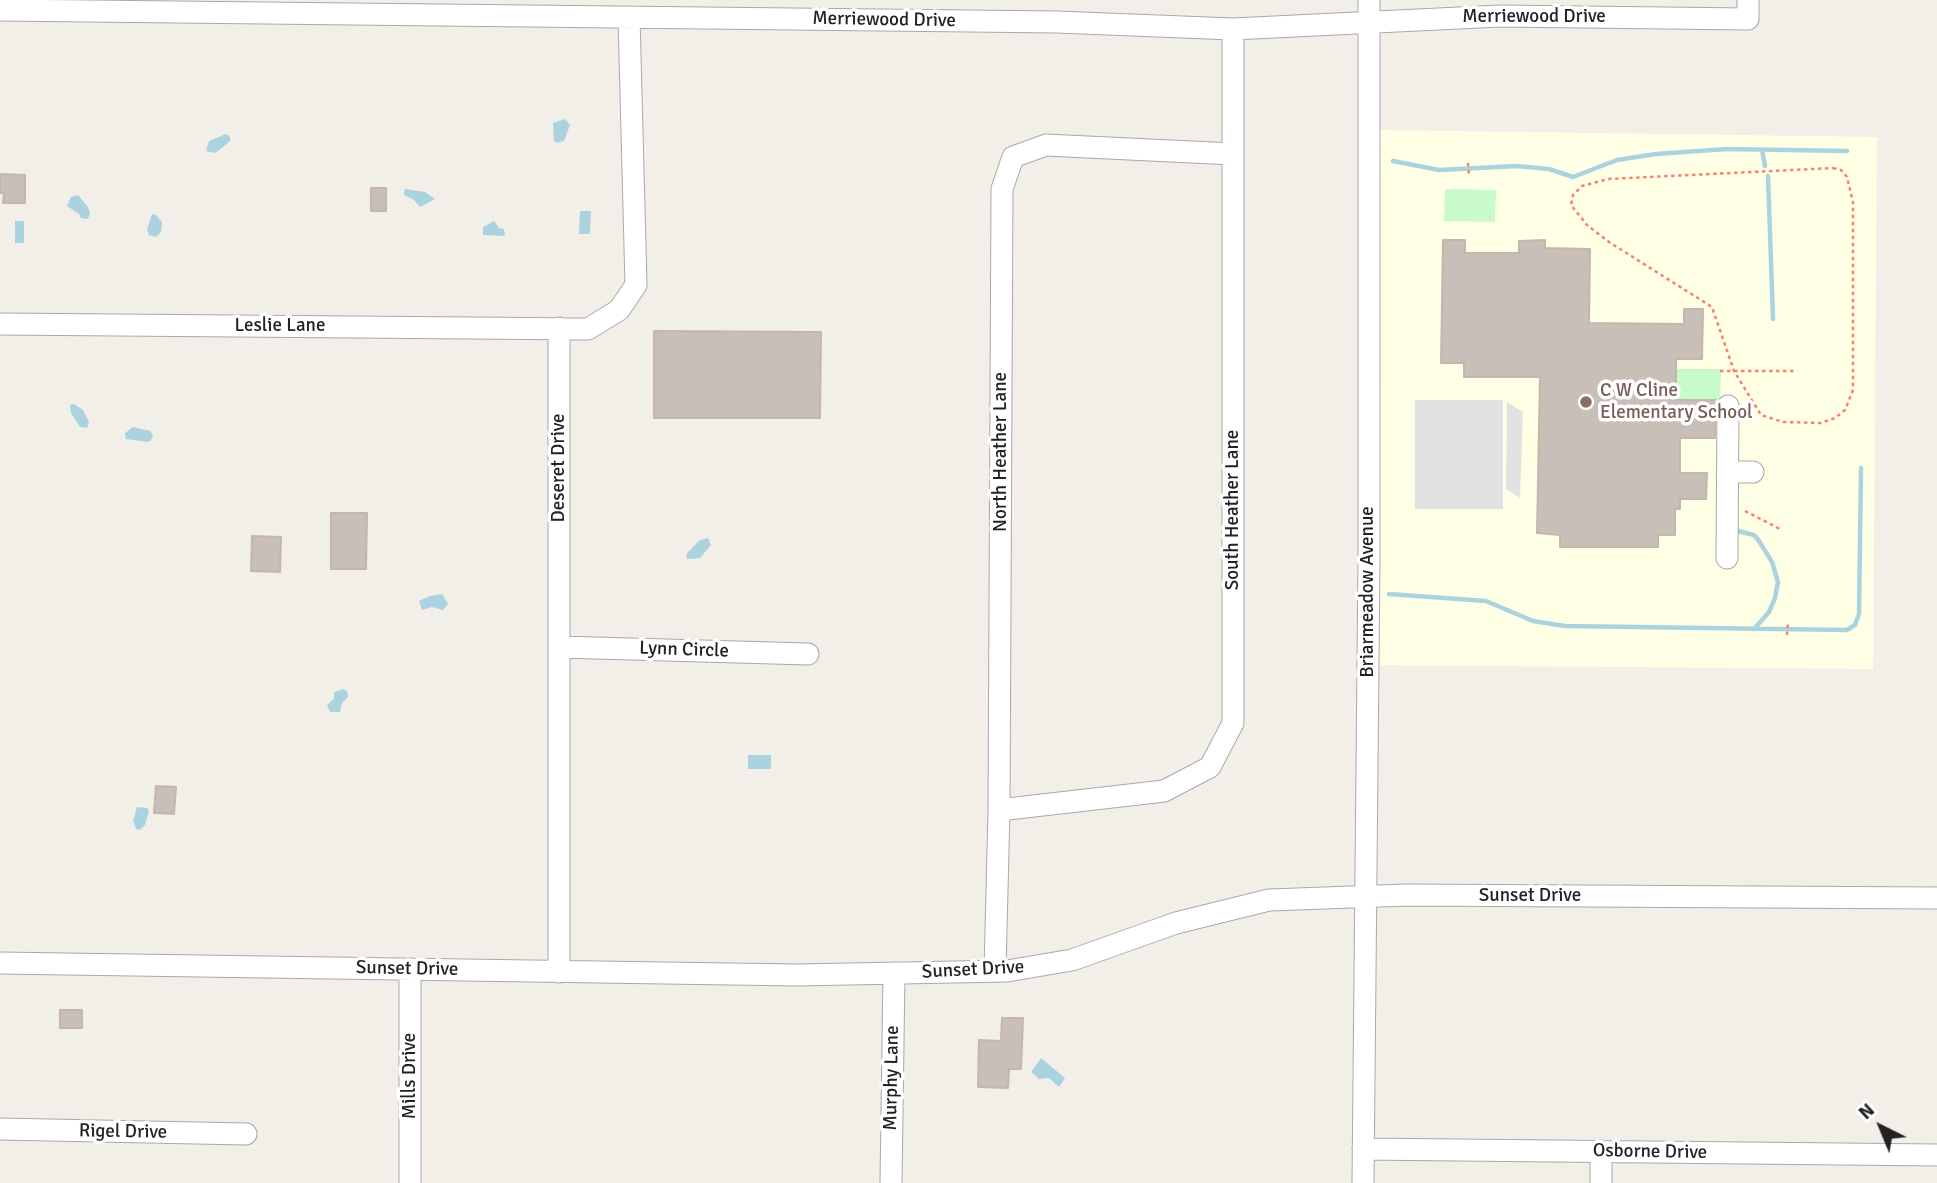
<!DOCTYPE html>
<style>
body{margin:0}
#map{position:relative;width:1937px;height:1183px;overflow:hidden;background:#f2efe9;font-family:Signika,sans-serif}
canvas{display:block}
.north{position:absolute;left:1846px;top:1092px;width:70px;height:70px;-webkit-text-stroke:5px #fff;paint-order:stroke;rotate:317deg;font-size:19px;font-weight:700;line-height:28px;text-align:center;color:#222}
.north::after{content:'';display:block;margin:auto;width:24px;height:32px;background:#222;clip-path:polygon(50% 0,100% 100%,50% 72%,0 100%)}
</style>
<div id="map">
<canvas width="1937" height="1183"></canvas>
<div class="north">N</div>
</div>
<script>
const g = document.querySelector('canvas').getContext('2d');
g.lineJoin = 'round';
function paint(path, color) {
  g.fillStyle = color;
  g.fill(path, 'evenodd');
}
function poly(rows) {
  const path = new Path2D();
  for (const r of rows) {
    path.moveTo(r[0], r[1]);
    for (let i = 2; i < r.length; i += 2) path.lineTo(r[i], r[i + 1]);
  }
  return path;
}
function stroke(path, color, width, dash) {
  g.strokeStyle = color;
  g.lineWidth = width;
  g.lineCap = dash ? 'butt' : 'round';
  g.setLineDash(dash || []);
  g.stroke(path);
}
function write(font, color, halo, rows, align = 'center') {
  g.font = font + ' Signika,sans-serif';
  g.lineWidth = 7;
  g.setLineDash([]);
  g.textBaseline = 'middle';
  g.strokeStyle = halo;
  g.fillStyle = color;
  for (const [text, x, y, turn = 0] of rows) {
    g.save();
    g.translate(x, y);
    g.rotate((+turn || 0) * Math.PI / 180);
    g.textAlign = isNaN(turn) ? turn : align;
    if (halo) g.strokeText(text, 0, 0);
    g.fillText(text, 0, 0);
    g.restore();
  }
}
paint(poly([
 [1379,130,1877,137,1873,669,1373,665]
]), '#ffffe5');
paint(poly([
 [1445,189,1496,190,1495,222,1444,221],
 [1676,369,1721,369,1720,401,1674,400,1676,393]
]), '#c8facc');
paint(poly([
 [1415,400,1503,400,1503,509,1415,509],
 [1507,402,1523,412,1520,498,1506,489]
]), '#e2e2e2');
paint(poly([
 [565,119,570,125,564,141,557,143,554,141,553,123],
 [226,134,230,137,230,141,222,148,215,153,206,151,209,141],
 [405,189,425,192,435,199,420,207,414,200,404,195],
 [78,195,88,207,90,213,88,219,81,218,79,214,67,206,71,197],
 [580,211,591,211,590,234,579,234],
 [152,214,156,215,162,222,161,232,156,237,149,235,147,230],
 [15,221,24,221,24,243,15,243],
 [494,221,499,228,504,229,505,236,483,235,483,227],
 [74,404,83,410,89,422,87,428,80,427,71,413,70,405],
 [133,427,150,431,153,435,151,440,148,442,126,439,125,433],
 [708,538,711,545,700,558,691,559,686,558,687,553,700,540],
 [442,594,448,604,443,610,432,607,422,610,419,601,430,596],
 [343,689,347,691,348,697,342,703,340,712,330,712,327,705,334,699,334,692],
 [748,755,771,755,771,769,748,769],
 [137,807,147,808,149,811,145,825,140,830,136,829,133,821],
 [1041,1058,1065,1078,1059,1087,1049,1078,1039,1079,1031,1072]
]), '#aad3df');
stroke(poly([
 [1762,150,1765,166],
 [1393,161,1439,170,1516,166,1549,169,1573,177,1617,160,1656,154,1727,149,1847,151],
 [1768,176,1773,319],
 [1738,531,1754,535,1759,541,1772,562,1778,582,1775,598,1769,612,1754,629],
 [1389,594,1486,601,1533,621,1565,626,1847,630,1855,625,1859,614,1861,468]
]), '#aad3df', 4.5);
const building = poly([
 [0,174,25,175,25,203,3,203,4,193,0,193,0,174],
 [371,188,386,188,386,211,371,211,371,188],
 [1443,240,1465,240,1465,253,1519,253,1519,241,1545,240,1545,248,1590,249,1589,323,1684,324,1684,309,1703,309,1702,359,1676,359,1676,400,1716,400,1715,438,1680,438,1680,473,1707,473,1706,499,1680,499,1680,509,1675,509,1675,535,1658,535,1658,547,1560,547,1560,535,1537,533,1540,377,1464,377,1464,363,1441,363,1443,240],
 [654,331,821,332,820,418,654,418,654,331],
 [331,513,367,513,366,569,331,569,331,513],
 [252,536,281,537,280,572,251,571,252,536],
 [156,786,176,787,174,814,154,813,156,786],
 [60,1010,82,1010,82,1028,60,1028,60,1010],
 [1002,1018,1023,1018,1021,1069,1009,1069,1008,1088,978,1087,979,1040,1001,1041,1002,1018]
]);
paint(building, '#c7bfb8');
stroke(building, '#c4b6ab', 2);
const minor = poly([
 [0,10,1057,22,1233,29,1500,16,1748,19,1748,0],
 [0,324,588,329,619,310,636,285,629,17],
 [1728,472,1753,472],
 [1727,558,1728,406],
 [559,647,808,654],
 [999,810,1164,791,1210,767,1233,723,1233,29],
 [0,963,797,975,1007,971,1072,960,1176,923,1269,900,1407,895,1937,898],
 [995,971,999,810,1002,189,1013,157,1046,145,1233,154],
 [559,972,559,328],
 [0,1129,246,1134],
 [1363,1149,1937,1155],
 [410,1183,410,969],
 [891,1183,894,973],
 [1363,1183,1369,558,1369,0],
 [1601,1183,1601,1151]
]);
stroke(minor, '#a9a9a9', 23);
stroke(poly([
 [1468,163,1469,175],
 [1833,168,1841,170,1847,177,1853,202,1853,390,1845,410,1835,418,1821,423,1783,422,1761,415,1734,371,1712,307,1609,242,1587,225,1571,205,1573,195,1582,186,1608,179,1833,168],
 [1720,371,1794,371],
 [1745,511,1782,530],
 [1787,635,1788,623]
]), '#fa8072', 2.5, [3.5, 3.5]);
stroke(minor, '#fff', 21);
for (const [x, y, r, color] of [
 [1586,402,7,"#8d6e63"]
]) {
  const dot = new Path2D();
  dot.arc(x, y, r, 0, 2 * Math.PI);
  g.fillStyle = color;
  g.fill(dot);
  stroke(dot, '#fff', 2.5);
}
write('19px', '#222', '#fff', [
 ["Merriewood Drive",1534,17],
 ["Merriewood Drive",884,20,1],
 ["Leslie Lane",280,326],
 ["North Heather Lane",1001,452,-90],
 ["Deseret Drive",559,468,-90],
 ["South Heather Lane",1233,510,-90],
 ["Briarmeadow Avenue",1368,592,-90],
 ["Lynn Circle",684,650,2],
 ["Sunset Drive",1530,896],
 ["Sunset Drive",407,969,1],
 ["Sunset Drive",973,970,-3],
 ["Mills Drive",410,1076,-90],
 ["Murphy Lane",892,1078,-89],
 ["Rigel Drive",123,1132,1],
 ["Osborne Drive",1650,1152,1]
]);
write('19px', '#785e54', '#fff', [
 ["C W Cline",1600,391],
 ["Elementary School",1600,413]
], 'left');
</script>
